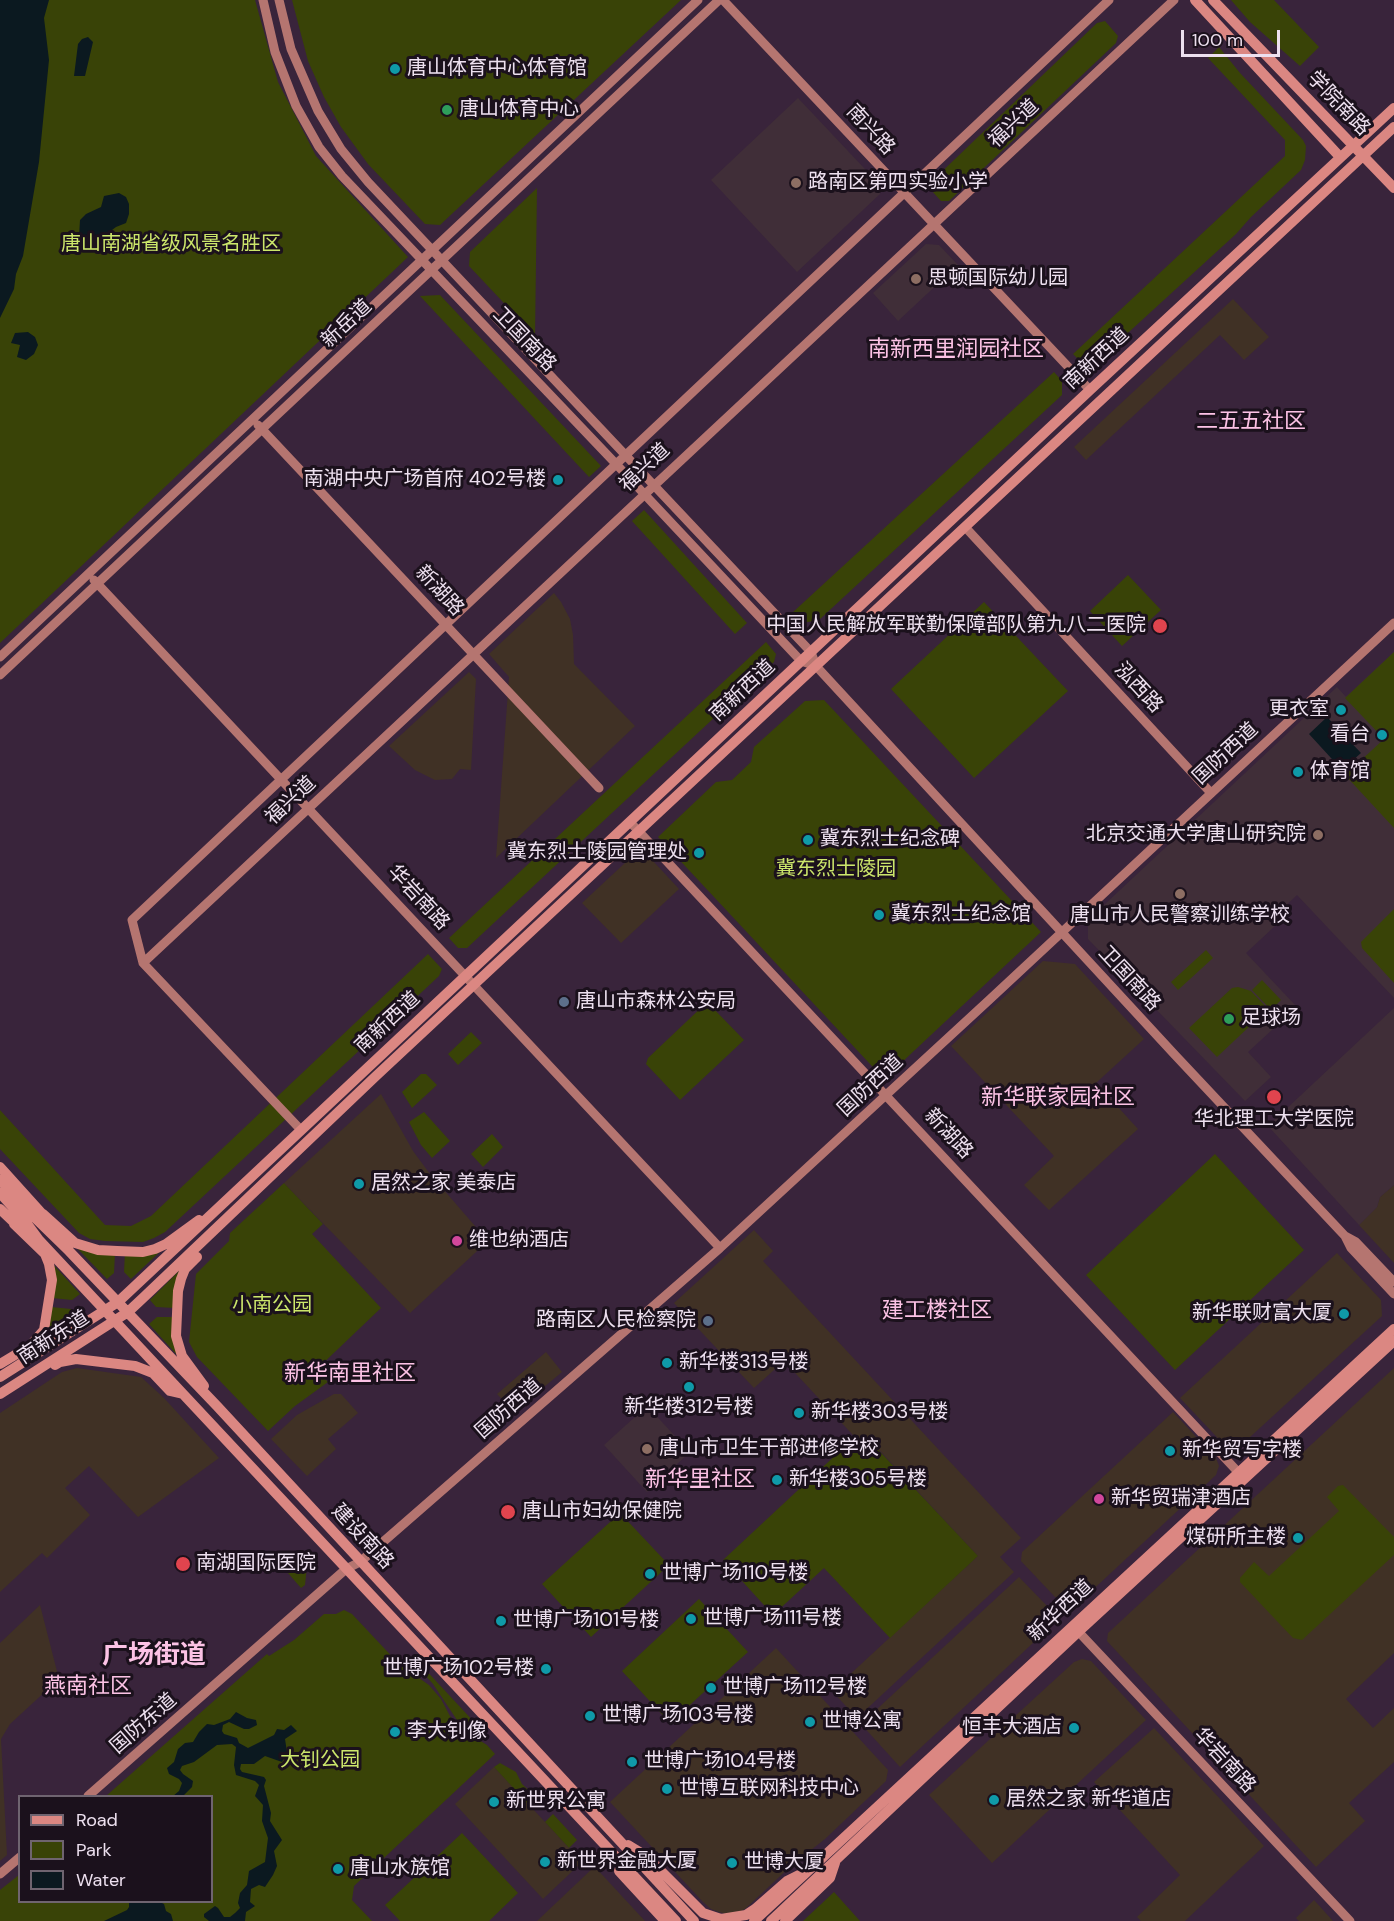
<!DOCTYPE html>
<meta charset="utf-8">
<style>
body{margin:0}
#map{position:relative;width:1394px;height:1921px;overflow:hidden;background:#39243b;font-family:"DM Sans",sans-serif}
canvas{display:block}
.legend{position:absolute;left:18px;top:1795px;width:195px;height:108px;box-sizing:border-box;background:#1b111c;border:2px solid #6f6470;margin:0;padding:8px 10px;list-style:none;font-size:18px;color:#ede0ef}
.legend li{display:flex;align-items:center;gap:12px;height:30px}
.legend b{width:30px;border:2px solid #6f6470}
.scale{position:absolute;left:1181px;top:30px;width:99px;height:27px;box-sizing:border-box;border:3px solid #ede0ef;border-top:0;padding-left:8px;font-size:18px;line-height:21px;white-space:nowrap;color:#ede0ef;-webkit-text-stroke:4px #1b111c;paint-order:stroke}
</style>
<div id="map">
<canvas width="1394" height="1921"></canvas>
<ul class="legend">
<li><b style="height:8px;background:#db8782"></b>Road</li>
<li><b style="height:16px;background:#394307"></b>Park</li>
<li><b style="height:16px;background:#0b1920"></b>Water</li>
</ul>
<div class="scale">100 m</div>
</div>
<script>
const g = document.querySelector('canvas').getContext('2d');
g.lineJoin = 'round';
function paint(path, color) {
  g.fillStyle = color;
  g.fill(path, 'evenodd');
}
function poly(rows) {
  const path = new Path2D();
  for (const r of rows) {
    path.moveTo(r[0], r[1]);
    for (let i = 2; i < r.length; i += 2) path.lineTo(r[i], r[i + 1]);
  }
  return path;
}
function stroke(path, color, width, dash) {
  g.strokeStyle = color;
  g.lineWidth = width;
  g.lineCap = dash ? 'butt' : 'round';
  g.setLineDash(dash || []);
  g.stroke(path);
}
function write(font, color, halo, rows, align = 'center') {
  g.font = font + ' "DM Sans","Noto Sans SC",sans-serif';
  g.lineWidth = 6;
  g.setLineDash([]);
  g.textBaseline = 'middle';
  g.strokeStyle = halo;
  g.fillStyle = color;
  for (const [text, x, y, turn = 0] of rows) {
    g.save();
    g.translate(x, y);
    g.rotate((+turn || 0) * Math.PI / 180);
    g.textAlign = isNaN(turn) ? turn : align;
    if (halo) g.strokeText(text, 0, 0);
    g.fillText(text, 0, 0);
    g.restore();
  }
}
paint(poly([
 [1233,299,1269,337,1244,360,1220,335,1086,460,1074,447],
 [554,593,561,602,570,619,573,635,574,664,635,726,496,858,509,677,489,654],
 [469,672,476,679,471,770,460,769,452,779,435,780,415,770,389,746],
 [641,848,679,889,621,943,582,903],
 [1043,961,1075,964,1144,1039,1096,1083,1138,1129,1049,1210,1024,1185,1054,1156,951,1046],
 [381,1094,413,1151,430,1174,488,1241,410,1313,284,1183],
 [1394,1185,1394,1263,1359,1225,1377,1207,1380,1197],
 [754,1230,773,1251,763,1261,1021,1538,1000,1557,1014,1572,857,1718,832,1691,978,1556,872,1442,865,1448,784,1361,754,1388,674,1303],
 [1337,1253,1381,1300,1382,1316,1237,1449,1230,1451,1180,1398],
 [546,1352,562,1372,514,1412,497,1394],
 [77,1368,141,1377,164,1398,219,1458,138,1517,89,1466,65,1488,90,1515,47,1558,42,1553,0,1592,0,1413,62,1372],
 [1394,1368,1394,1653,1346,1699,1373,1728,1394,1708,1394,1762,1349,1803,1365,1821,1316,1867,1107,1641,1108,1633],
 [334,1394,341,1394,358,1413,328,1439,336,1449,307,1476,271,1439,297,1415],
 [1173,1412,1216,1458,1219,1466,1216,1475,1085,1597,1072,1603,1055,1597,1021,1561,1022,1552],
 [1019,1577,1048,1607,1051,1614,1052,1622,1048,1629,900,1767,861,1724],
 [40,1605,59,1679,10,1724,1,1739,7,1855,0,1861,0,1643],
 [776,1648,888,1770,886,1781,825,1839,792,1865,745,1909,741,1911,727,1914,719,1912,711,1909,703,1902,610,1802],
 [1082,1659,1091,1661,1146,1720,992,1863,929,1795,1074,1662],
 [1154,1728,1264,1846,1185,1921,1141,1921,1137,1917,1180,1875,1094,1782],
 [494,1767,582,1862,543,1899,455,1804],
 [595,1867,645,1921,537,1921,594,1867],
 [1314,1900,1333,1921,1299,1921,1296,1918]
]), '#403125');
paint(poly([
 [798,98,880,185,880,194,797,272,711,180],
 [926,244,939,245,958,265,898,321,873,293],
 [1394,652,1394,998,1297,895,1274,917,1275,926,1246,953,1297,1007,1248,1052,1271,1077,1245,1101,1088,939,1088,920,1337,687,1346,697],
 [1394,1008,1394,1185,1380,1197,1377,1207,1359,1225,1268,1126],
 [647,1406,690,1452,647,1492,604,1445]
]), '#402e38');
paint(poly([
 [0,0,255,0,278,82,316,156,408,257,0,643],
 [292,0,681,0,440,225,425,224,368,164,341,127,324,97,308,61],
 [1231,0,1274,0,1319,47,1300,66,1250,22],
 [1105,21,1118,36,1116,43,949,201,941,201,931,190,931,182,1097,23],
 [1219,47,1240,73,1303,140,1306,146,1305,160,1301,170,1251,217,1236,234,1094,364,1081,362,1073,354,1285,156,1285,140,1208,58],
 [537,188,535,336,469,266,470,252],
 [440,295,601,466,589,477,420,296],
 [1054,372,1062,381,1062,395,819,620,802,623,792,613],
 [644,510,747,623,735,634,632,521],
 [1128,575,1161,610,1122,646,1090,611],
 [984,602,1068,691,974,778,891,689],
 [766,642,776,654,774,662,467,948,458,948,449,938],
 [1394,652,1394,828,1345,775,1384,739,1345,698],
 [824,700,1041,932,884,1079,658,837,716,782,732,780,751,762,754,747,805,701],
 [1394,909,1394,983,1362,948,1361,942],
 [1206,950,1213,958,1178,990,1171,982],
 [428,954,442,969,439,976,165,1232,154,1238,143,1242,105,1241,90,1239,79,1233,0,1149,0,1110,105,1225,131,1226,151,1216],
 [1262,980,1281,1000,1271,1010,1252,990],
 [1238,987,1251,991,1268,1009,1217,1057,1189,1028,1232,988],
 [705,1004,710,1005,744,1040,680,1100,646,1064,648,1058],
 [471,1032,482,1043,458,1065,448,1054],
 [421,1074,426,1074,437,1085,412,1108,402,1092],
 [424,1112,450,1141,432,1158,421,1145,409,1122],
 [492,1134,503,1147,483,1167,471,1154],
 [1215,1154,1304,1250,1175,1370,1086,1275],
 [284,1183,323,1224,312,1234,381,1308,316,1370,328,1382,295,1406,268,1431,197,1357,189,1342,196,1274,229,1241,230,1233],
 [74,1245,115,1253,114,1273,107,1279],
 [165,1247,131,1279,124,1272,125,1252],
 [50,1261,80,1294,72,1300,52,1298],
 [181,1269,175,1308,156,1307,150,1300],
 [51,1307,71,1309,78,1317,41,1340],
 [157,1317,175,1317,177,1355,149,1324],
 [855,1437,865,1448,871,1442,978,1556,890,1638,824,1568,773,1615,723,1560],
 [1343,1485,1394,1537,1394,1555,1302,1640,1293,1638,1240,1582,1240,1578,1254,1562,1269,1576,1339,1511,1327,1497,1338,1486],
 [620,1513,669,1565,591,1637,542,1584],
 [294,1557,304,1561,307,1566,305,1585,301,1588,281,1565],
 [699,1599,748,1652,670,1723,622,1671],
 [344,1610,352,1614,399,1664,429,1685,441,1699,450,1716,463,1730,487,1745,495,1754,354,1886,352,1900,372,1921,0,1921,0,1890,19,1875,20,1902,212,1902,212,1796,106,1796,267,1654,269,1656,294,1640,324,1614,336,1614],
 [409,1658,422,1666,489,1738,487,1739,471,1731,457,1720,433,1684,422,1672,409,1665],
 [500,1763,516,1772,522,1784,538,1799,530,1806,494,1767],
 [553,1814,577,1840,569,1848,545,1822],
 [462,1833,518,1893,489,1921,400,1921,385,1905],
 [834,1892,860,1921,803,1921]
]), '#394307');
paint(poly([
 [0,0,49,0,44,18,49,60,39,162,23,256,16,274,14,289,0,318],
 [88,37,93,42,85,76,74,76,78,44,82,39],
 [119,193,126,197,129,204,129,214,126,223,116,227,91,246,84,243,79,237,80,220,86,214,101,207,104,196],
 [28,332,35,337,38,345,34,354,26,360,17,357,20,345,11,343,15,333],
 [1327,717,1361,753,1342,770,1309,734],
 [236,1712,247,1718,256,1720,257,1725,249,1729,244,1729,229,1722,223,1725,222,1731,224,1734,237,1738,239,1743,248,1748,274,1735,277,1729,284,1730,291,1725,297,1731,285,1739,287,1752,282,1762,265,1756,254,1764,241,1764,240,1769,242,1772,264,1777,266,1780,264,1786,271,1813,270,1821,282,1840,274,1851,277,1866,273,1875,265,1887,259,1885,251,1889,250,1902,255,1906,246,1912,245,1921,209,1921,204,1917,204,1914,215,1906,218,1908,224,1917,230,1917,235,1913,240,1908,238,1903,240,1893,247,1885,249,1871,265,1862,268,1838,262,1821,263,1805,255,1796,259,1785,255,1781,236,1775,234,1765,236,1747,232,1744,217,1745,194,1762,182,1766,180,1770,183,1774,193,1781,192,1787,183,1796,173,1796,179,1791,182,1783,179,1779,169,1774,167,1768,174,1762,178,1749,185,1743,193,1742,199,1732,207,1724,214,1725,230,1719],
 [129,1902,160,1902,164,1904,166,1911,171,1914,173,1921,104,1921,127,1910,129,1907]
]), '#0b1920');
stroke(poly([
 [263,0,275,52,296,106,319,147,342,176,617,465,801,661,816,666],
 [279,0,291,49,318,111,341,149,368,182,811,652,816,666,1175,1055,1345,1236,1351,1248,1394,1294],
 [723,0,1090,390],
 [258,425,599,788],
 [966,528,1211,793],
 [94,580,720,1248],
 [0,657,698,0],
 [0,675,719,0],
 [630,822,1238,1472],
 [143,963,1174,0],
 [301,1130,143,963,132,920,1109,0],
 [1345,1236,1356,1242,1394,1282],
 [1074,1627,1350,1921],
 [88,1796,346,1569,360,1562,720,1248,988,1001,1394,623],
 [0,1874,20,1857]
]), '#b57570', 9);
stroke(poly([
 [1195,0,1340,157],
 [1213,0,1394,188],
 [0,1167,46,1218],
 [0,1180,32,1215,69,1251,217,1406,694,1921],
 [0,1193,25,1221,39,1240,676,1921],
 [0,1209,19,1227],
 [43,1214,75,1243,98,1250,117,1251,143,1252,155,1249,166,1244,199,1220],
 [197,1257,185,1269,181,1279,178,1291,176,1336,182,1356,204,1386],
 [0,1364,30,1346,44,1330,52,1280,49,1264,45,1254,14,1224],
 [55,1365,60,1362,76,1359,135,1366,153,1373,170,1391,183,1394],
 [0,1377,118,1302,1090,390,1394,108],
 [0,1394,128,1312,144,1297,376,1076,1394,127],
 [628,1845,646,1856,703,1913,721,1919,746,1915,755,1909,787,1881,799,1875],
 [619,1871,665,1921],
 [754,1921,1394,1329],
 [771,1921,1078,1632,1394,1341],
 [785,1921,830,1878,835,1863]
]), '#db8782', 10);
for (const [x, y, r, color] of [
 [395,69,6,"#0f9aa8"],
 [447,110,6,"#2e9e5b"],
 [796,183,6,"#8d6e63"],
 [916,279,6,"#8d6e63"],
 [558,480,6,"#0f9aa8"],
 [1160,626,8,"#e0444e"],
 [1341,710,6,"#0f9aa8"],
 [1382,735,6,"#0f9aa8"],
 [1298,772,6,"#0f9aa8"],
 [1318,835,6,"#8d6e63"],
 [808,840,6,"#0f9aa8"],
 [699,853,6,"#0f9aa8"],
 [1180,894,6,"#8d6e63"],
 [879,915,6,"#0f9aa8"],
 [564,1002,6,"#5c6f8a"],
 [1229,1019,6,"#2e9e5b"],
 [1274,1097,8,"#e0444e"],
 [359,1184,6,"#0f9aa8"],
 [457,1241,6,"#d1479c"],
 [1344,1314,6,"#0f9aa8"],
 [708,1321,6,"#5c6f8a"],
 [667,1363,6,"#0f9aa8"],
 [689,1387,6,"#0f9aa8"],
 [799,1413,6,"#0f9aa8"],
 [647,1449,6,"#8d6e63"],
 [1170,1451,6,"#0f9aa8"],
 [777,1480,6,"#0f9aa8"],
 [1099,1499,6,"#d1479c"],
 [508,1512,8,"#e0444e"],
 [1298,1538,6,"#0f9aa8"],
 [183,1564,8,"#e0444e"],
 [650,1574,6,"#0f9aa8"],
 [691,1619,6,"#0f9aa8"],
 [501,1621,6,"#0f9aa8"],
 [546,1669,6,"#0f9aa8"],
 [711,1688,6,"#0f9aa8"],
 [590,1716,6,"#0f9aa8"],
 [810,1722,6,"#0f9aa8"],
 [1074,1728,6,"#0f9aa8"],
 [395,1732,6,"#0f9aa8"],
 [632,1762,6,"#0f9aa8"],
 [667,1789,6,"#0f9aa8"],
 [994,1800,6,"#0f9aa8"],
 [494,1802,6,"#0f9aa8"],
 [545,1862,6,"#0f9aa8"],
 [732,1863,6,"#0f9aa8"],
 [338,1869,6,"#0f9aa8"]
]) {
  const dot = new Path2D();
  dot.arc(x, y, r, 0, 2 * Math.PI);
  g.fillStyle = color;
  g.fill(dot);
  stroke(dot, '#1b111c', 2);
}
write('20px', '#ede0ef', '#1b111c', [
 ["唐山体育中心体育馆",407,69],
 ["唐山体育中心",459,110],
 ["路南区第四实验小学",808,183],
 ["思顿国际幼儿园",928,279],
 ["南湖中央广场首府 402号楼",546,480,"right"],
 ["中国人民解放军联勤保障部队第九八二医院",1146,626,"right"],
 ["更衣室",1329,710,"right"],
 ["看台",1370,735,"right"],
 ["体育馆",1310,772],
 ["北京交通大学唐山研究院",1306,835,"right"],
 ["冀东烈士纪念碑",820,840],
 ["冀东烈士陵园管理处",687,853,"right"],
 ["冀东烈士纪念馆",891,915],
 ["唐山市人民警察训练学校",1180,916,"center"],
 ["唐山市森林公安局",576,1002],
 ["足球场",1241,1019],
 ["华北理工大学医院",1274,1120,"center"],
 ["居然之家 美泰店",371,1184],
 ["维也纳酒店",469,1241],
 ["新华联财富大厦",1332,1314,"right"],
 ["路南区人民检察院",696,1321,"right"],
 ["新华楼313号楼",679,1363],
 ["新华楼312号楼",689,1408,"center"],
 ["新华楼303号楼",811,1413],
 ["唐山市卫生干部进修学校",659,1449],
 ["新华贸写字楼",1182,1451],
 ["新华楼305号楼",789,1480],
 ["新华贸瑞津酒店",1111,1499],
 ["唐山市妇幼保健院",522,1512],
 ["煤研所主楼",1286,1538,"right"],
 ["南湖国际医院",196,1564],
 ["世博广场110号楼",662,1574],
 ["世博广场111号楼",703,1619],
 ["世博广场101号楼",513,1621],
 ["世博广场102号楼",534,1669,"right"],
 ["世博广场112号楼",723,1688],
 ["世博广场103号楼",602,1716],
 ["世博公寓",822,1722],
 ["恒丰大酒店",1062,1728,"right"],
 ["李大钊像",407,1732],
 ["世博广场104号楼",644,1762],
 ["世博互联网科技中心",679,1789],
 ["居然之家 新华道店",1006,1800],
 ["新世界公寓",506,1802],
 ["新世界金融大厦",557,1862],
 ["世博大厦",744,1863],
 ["唐山水族馆",350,1869]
], 'left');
write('20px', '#ede0ef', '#1b111c', [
 ["学院南路",1338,104,46],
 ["福兴道",1014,124,-43],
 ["南兴路",870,130,47],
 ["新岳道",347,324,-43],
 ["卫国南路",524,340,46],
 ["南新西道",1097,359,-43],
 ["福兴道",645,468,-43],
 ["新湖路",439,591,47],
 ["泓西路",1138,688,47],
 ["南新西道",743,691,-43],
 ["国防西道",1226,754,-43],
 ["福兴道",291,801,-43],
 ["华岩南路",418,898,47],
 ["卫国南路",1129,979,47],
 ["南新西道",388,1023,-43],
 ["国防西道",871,1086,-43],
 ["新湖路",948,1134,47],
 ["南新东道",54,1338,-33],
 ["国防西道",509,1409,-41],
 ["建设南路",362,1537,47],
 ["新华西道",1061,1611,-43],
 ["国防东道",144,1724,-41],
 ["华岩南路",1224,1761,47]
]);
write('20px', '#cce66b', '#1b111c', [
 ["唐山南湖省级风景名胜区",171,245],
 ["冀东烈士陵园",836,870],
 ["小南公园",272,1306],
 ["大钊公园",320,1761]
]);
write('22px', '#fcc2e5', '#1b111c', [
 ["南新西里润园社区",956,350],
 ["二五五社区",1251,422],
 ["新华联家园社区",1058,1098],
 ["建工楼社区",937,1311],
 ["新华南里社区",350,1374],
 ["新华里社区",700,1480],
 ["燕南社区",88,1687]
]);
write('bold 26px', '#fcc2e5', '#1b111c', [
 ["广场街道",154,1656]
]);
</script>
